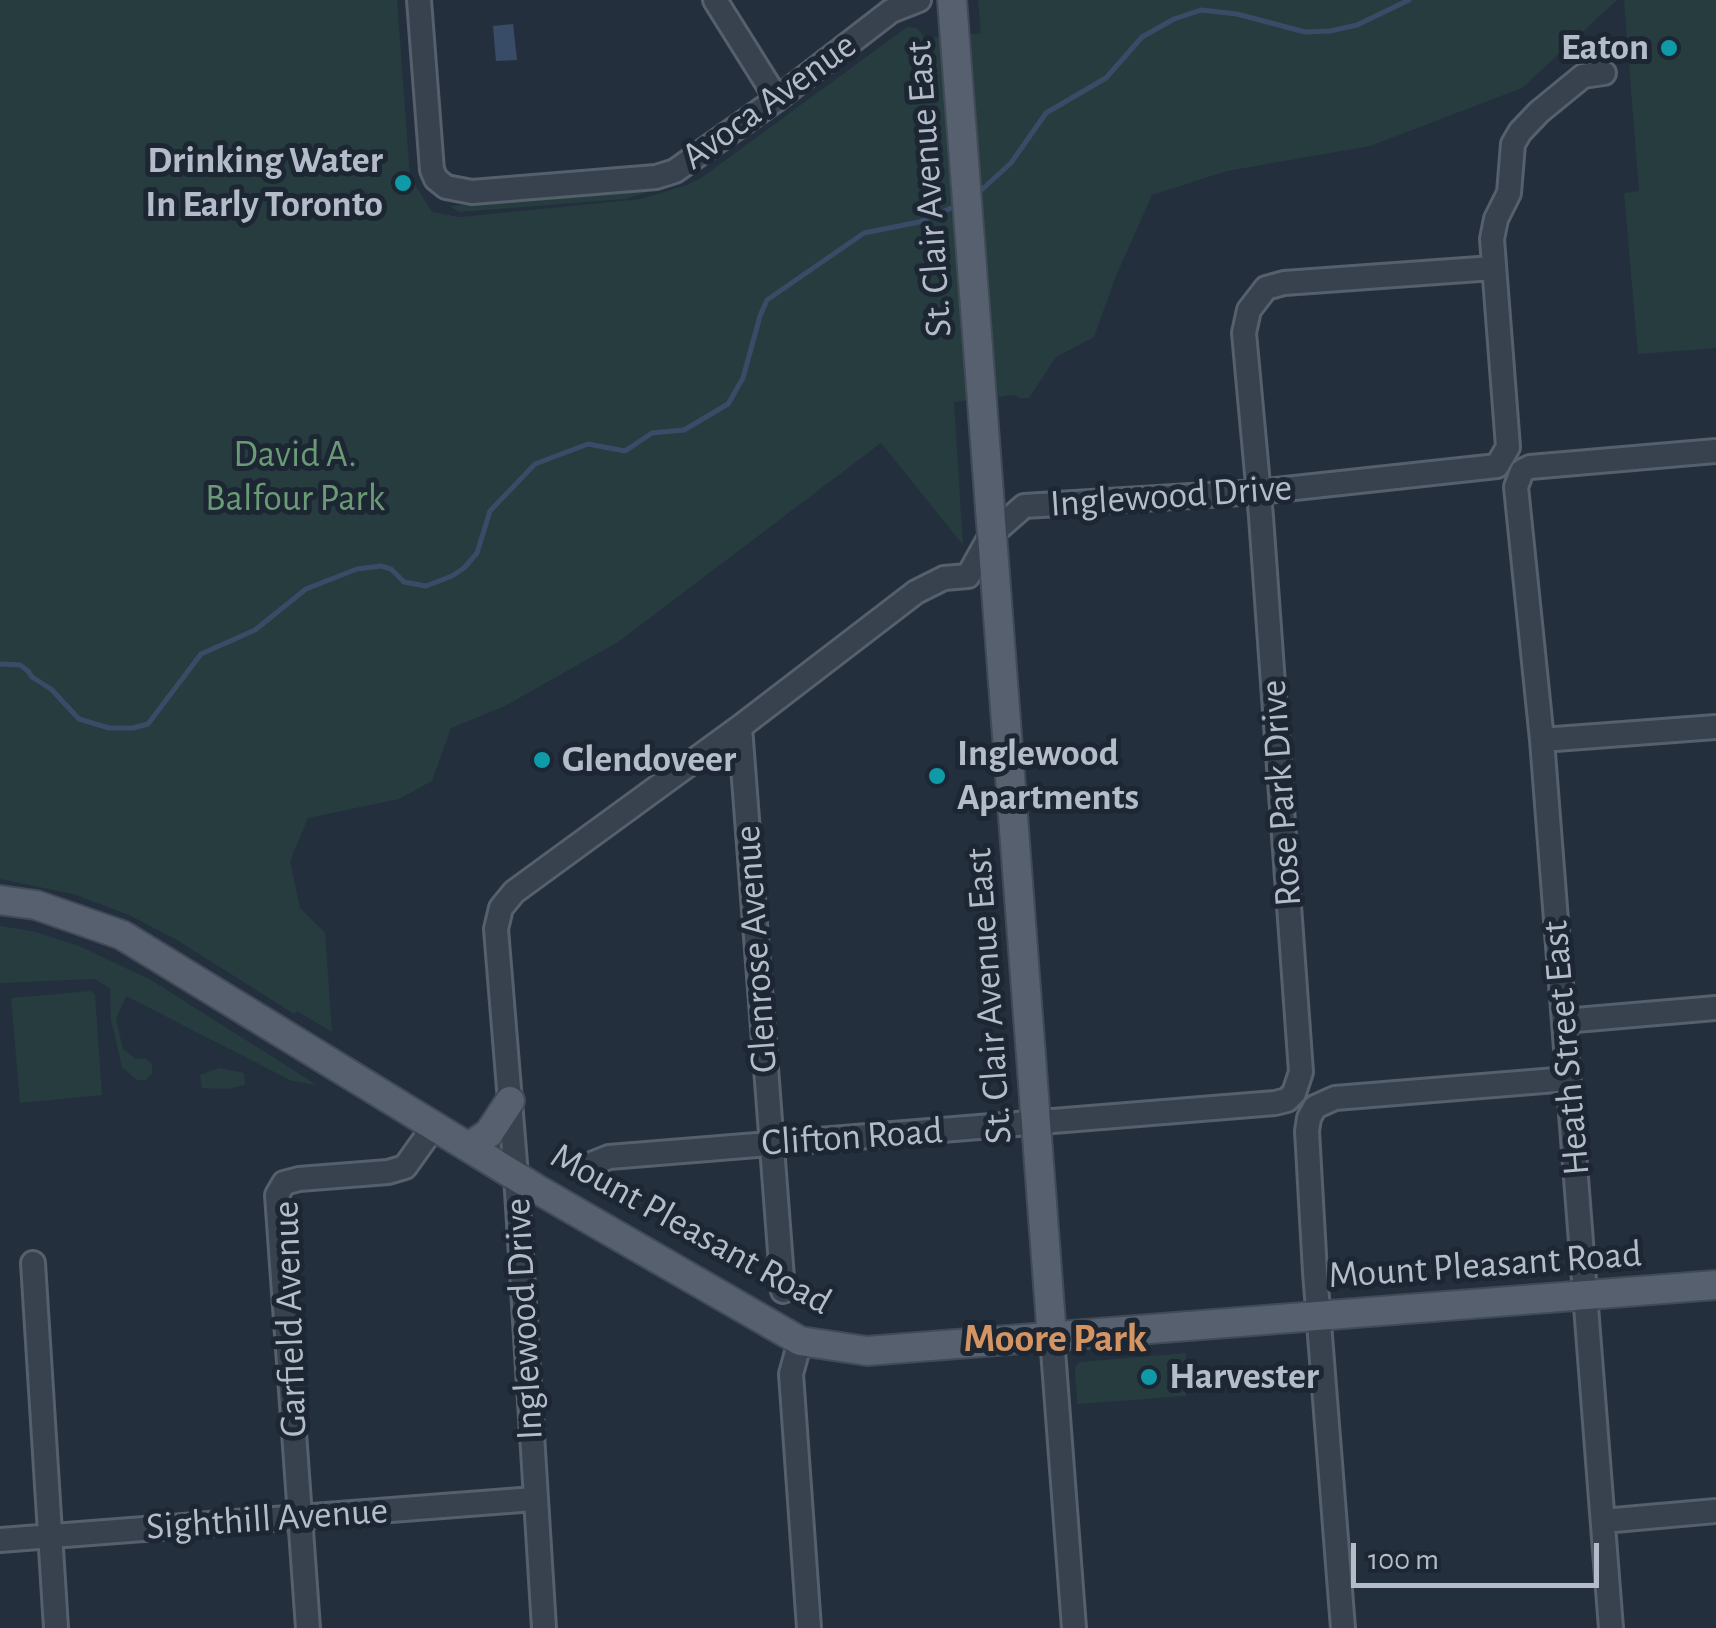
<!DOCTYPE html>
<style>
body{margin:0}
#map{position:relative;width:1716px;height:1628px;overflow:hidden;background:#242f3e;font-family:"Alegreya Sans",sans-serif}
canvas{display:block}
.scale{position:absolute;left:1351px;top:1543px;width:248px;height:45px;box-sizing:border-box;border:5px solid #b4bcc9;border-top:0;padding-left:12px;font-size:30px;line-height:35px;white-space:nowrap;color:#b4bcc9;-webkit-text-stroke:8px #1d2633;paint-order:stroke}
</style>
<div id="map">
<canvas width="1716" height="1628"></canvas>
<div class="scale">100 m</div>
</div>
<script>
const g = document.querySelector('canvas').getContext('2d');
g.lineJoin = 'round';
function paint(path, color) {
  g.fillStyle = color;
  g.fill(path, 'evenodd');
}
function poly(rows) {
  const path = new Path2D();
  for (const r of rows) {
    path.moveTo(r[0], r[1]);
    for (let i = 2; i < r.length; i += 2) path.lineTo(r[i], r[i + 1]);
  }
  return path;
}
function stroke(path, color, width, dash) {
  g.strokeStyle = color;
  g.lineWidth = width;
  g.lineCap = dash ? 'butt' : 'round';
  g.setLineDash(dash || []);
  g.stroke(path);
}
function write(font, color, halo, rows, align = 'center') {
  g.font = font + ' "Alegreya Sans",sans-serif';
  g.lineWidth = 10;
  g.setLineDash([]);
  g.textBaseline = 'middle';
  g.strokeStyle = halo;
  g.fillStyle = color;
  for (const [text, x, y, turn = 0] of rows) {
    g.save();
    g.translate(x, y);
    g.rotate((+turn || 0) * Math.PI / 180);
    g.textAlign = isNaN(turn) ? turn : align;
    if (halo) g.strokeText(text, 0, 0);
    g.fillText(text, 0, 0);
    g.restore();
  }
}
paint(poly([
 [0,0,397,0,410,177,432,212,460,217,641,199,687,185,701,178,907,27,917,28,925,38,981,33,978,0,1617,0,1522,88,1370,146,1227,171,1152,195,1116,276,1094,337,1056,357,1029,398,1019,398,1015,395,954,402,963,545,881,443,618,642,503,707,451,728,432,781,399,799,308,818,290,861,300,908,325,933,332,1032,297,1011,294,1014,177,940,129,915,73,894,0,879],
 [1624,0,1716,0,1716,348,1638,354,1624,193,1639,191],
 [661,188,625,199,459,212,450,206],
 [0,926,32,931,79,946,151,980,317,1085,292,1081,126,996,116,1019,123,1049,136,1059,145,1058,152,1064,152,1074,146,1080,137,1080,122,1067,111,1020,110,988,94,979,0,983],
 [91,991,95,995,102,1095,20,1103,11,998],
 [219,1068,244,1073,245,1085,228,1089,202,1088,200,1075],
 [1186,1353,1186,1396,1077,1404,1075,1367,1080,1362]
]), '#263c3f');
paint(poly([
 [513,24,517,60,496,61,493,26]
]), '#394c67');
stroke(poly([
 [978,193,1011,163,1046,113,1106,78,1142,37,1174,19,1201,10,1237,14,1305,32,1330,31,1357,25,1409,0],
 [0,664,20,665,28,671,32,677,51,689,79,719,109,728,133,728,148,724,201,654,255,630,306,589,357,569,381,566,391,569,404,582,426,586,452,576,464,568,477,553,490,511,535,464,588,444,625,451,652,433,684,430,728,404,743,378,760,316,767,300,864,233,919,222,956,206]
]), '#394c67', 5);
const minor = poly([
 [419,0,432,170,436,179,446,187,472,192,656,177,675,171,777,99,891,11,919,0],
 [715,0,777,99],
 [740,727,783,1291],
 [1542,740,1716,727],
 [1564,1021,1716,1008],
 [589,1165,609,1157,1275,1103,1287,1100,1294,1093,1301,1072,1261,517,1244,333,1249,310,1266,288,1284,283,1493,268],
 [33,1263,56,1628],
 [1052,1337,1074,1628],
 [800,1341,791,1374,809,1628],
 [1603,1521,1716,1511],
 [0,1540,534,1499],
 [308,1628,277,1195,284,1183,299,1179,388,1172,405,1167,435,1125],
 [544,1628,516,1175,496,929,501,908,514,892,740,727,916,592,944,578,968,576,991,535,1024,506,1258,492,1497,466,1508,447,1492,239,1496,219,1509,193,1513,144,1520,132,1539,112,1583,76,1604,73],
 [1343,1628,1315,1272,1307,1131,1309,1118,1315,1107,1335,1098,1568,1079],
 [1611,1628,1542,740,1516,487,1522,471,1530,467,1716,451]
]);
const major = poly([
 [952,0,1052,1337],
 [0,900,36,905,122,935,535,1188,800,1341,867,1351,1716,1285],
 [470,1146,489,1133,510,1101]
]);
stroke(minor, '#565f6c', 28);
stroke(major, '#414a57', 32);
stroke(minor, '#38414e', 22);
stroke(major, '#56606e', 28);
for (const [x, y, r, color] of [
 [1669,48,10,"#0f9aa8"],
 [403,183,10,"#0f9aa8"],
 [542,760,10,"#0f9aa8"],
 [937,776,10,"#0f9aa8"],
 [1149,1377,10,"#0f9aa8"]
]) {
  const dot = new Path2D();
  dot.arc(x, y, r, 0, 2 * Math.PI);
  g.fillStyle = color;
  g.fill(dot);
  stroke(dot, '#1d2633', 4);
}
write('bold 38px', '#b4bcc9', '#1d2633', [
 ["Eaton",1649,48,"right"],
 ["Drinking Water",383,161,"right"],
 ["In Early Toronto",383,205,"right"],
 ["Inglewood",957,754],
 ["Apartments",957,798],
 ["Glendoveer",562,760],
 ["Harvester",1169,1377]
], 'left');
write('38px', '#b4bcc9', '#1d2633', [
 ["Avoca Avenue",769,101,-36],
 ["St. Clair Avenue East",929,189,-94],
 ["Inglewood Drive",1171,496,-4],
 ["Rose Park Drive",1281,793,-94],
 ["Glenrose Avenue",756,949,-94],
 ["St. Clair Avenue East",989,996,-94],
 ["Heath Street East",1566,1048,-95],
 ["Clifton Road",852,1137,-4],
 ["Mount Pleasant Road",691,1229,29],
 ["Mount Pleasant Road",1485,1265,-4],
 ["Garfield Avenue",290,1319,-92],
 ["Inglewood Drive",524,1319,-93],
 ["Sighthill Avenue",267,1519,-4]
]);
write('38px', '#6b9a76', '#1d2633', [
 ["David A.",295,455],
 ["Balfour Park",295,499]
]);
write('bold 40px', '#d59563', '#1d2633', [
 ["Moore Park",1055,1339]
]);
</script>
